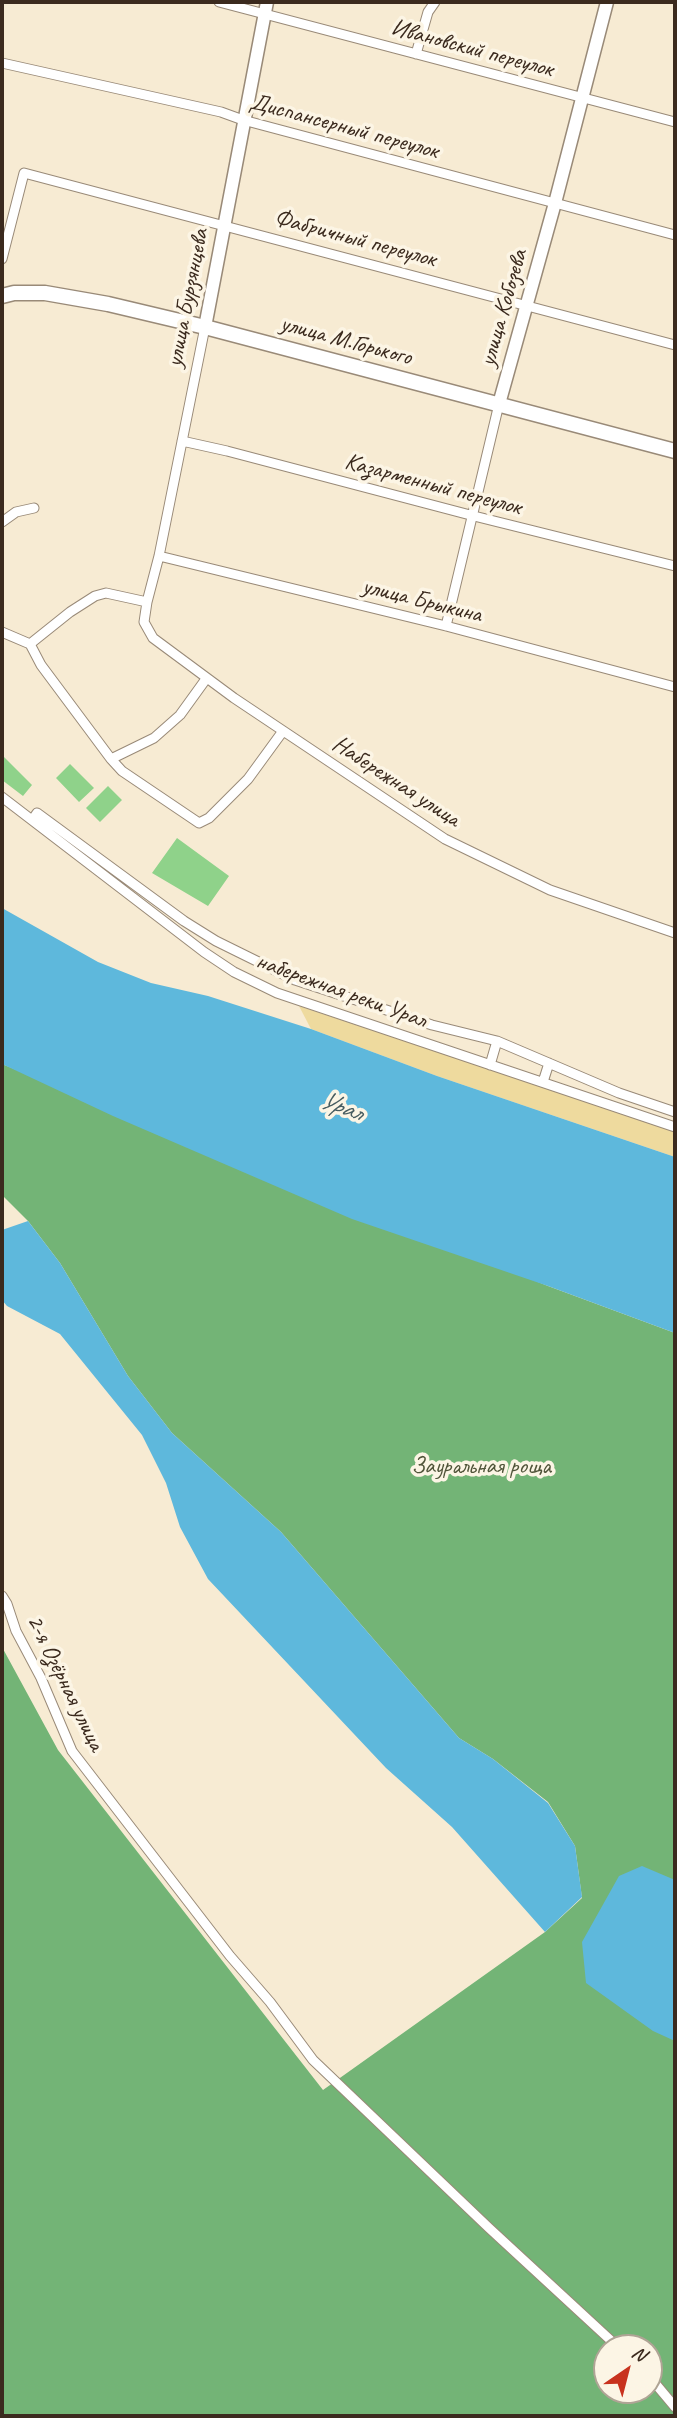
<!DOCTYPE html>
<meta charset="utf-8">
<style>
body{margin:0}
#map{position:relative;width:677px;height:2418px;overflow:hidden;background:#f7ebd3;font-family:Caveat,sans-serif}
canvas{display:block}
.frame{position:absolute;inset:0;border:4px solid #3b2a1e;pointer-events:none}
.north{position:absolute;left:593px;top:2334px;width:70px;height:70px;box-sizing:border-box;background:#fcf5e5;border:2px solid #afa495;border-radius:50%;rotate:35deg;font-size:19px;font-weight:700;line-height:28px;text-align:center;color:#3b2a1e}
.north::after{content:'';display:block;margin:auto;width:24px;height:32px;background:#c8321e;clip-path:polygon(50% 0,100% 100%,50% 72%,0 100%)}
</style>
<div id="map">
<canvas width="677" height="2418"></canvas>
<div class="frame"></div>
<div class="north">N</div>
</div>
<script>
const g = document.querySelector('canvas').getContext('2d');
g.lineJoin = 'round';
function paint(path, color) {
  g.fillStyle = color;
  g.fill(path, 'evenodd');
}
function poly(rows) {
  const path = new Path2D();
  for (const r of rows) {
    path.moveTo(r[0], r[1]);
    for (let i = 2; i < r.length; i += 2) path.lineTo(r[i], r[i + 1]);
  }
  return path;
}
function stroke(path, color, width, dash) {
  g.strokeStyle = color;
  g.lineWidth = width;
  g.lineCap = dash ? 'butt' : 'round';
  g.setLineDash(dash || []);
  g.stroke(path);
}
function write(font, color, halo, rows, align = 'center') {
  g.font = font + ' Caveat,sans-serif';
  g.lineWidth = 7;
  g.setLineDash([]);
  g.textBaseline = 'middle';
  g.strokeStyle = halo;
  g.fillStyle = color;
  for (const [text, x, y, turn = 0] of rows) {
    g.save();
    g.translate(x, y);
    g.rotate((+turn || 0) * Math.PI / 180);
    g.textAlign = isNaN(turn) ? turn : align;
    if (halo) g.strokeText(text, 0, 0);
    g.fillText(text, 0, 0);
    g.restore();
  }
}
paint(poly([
 [2,755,32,785,23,796,2,780],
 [70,764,94,788,79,802,56,778],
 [108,786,122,800,100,822,86,808],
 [177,838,229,876,208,906,152,873]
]), '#8fd28a');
paint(poly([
 [2,1064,548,1286,675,1333,675,2416,2,2416,2,1647,58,1750,323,2090,545,1932,582,1898,575,1846,548,1802,493,1759,459,1738,281,1532,172,1433,128,1376,60,1263,28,1221,2,1195],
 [607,2348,649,2348,649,2390,607,2390]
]), '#73b476');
paint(poly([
 [299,1006,675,1131,675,1157,437,1076,311,1029]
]), '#eeda9e');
paint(poly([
 [2,908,98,962,151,983,208,996,311,1029,437,1076,675,1157,675,1333,548,1286,352,1219,113,1116,2,1064],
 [28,1221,60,1263,128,1376,172,1433,281,1532,459,1738,493,1759,548,1803,575,1846,582,1897,545,1932,452,1827,386,1768,208,1579,180,1527,166,1483,142,1435,60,1334,7,1306,2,1300,2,1230],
 [642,1866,675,1880,675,2041,653,2031,586,1983,582,1942,619,1876]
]), '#5eb8dc');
const street = poly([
 [219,2,675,122],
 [416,54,428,12,435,2],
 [2,63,221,112,243,120,675,235],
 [2,259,24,173,675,345],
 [205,327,159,556,147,602,144,622,153,638,234,698,445,839,550,890,675,933],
 [182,441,227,451,474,516,675,566],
 [2,522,16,512,34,508],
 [159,556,446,626,675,687],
 [446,626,499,404],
 [2,632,30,644,41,665,111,759,122,771,199,823,209,818,248,779,283,731],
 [30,644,70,612,95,596,106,593,147,602],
 [111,759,154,738,180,715,206,679],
 [2,797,204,952,234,972,277,993,675,1127],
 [32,820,37,813,184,921,216,941,295,980,432,1025,497,1041,619,1093,675,1112],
 [490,1065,497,1041],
 [543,1082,549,1063],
 [2,1596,7,1604,16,1631,41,1678,72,1751,230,1956,270,2002,313,2060,489,2228,619,2348],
 [649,2376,675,2407]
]);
const secondary = poly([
 [205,327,267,2],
 [499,404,555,203,607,2]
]);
const primary = poly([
 [2,296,14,293,45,293,108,304,205,327,675,451]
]);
stroke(street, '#998a78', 11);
stroke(secondary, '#998a78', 15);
stroke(primary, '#998a78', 17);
stroke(street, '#fff', 9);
stroke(secondary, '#fff', 12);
stroke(primary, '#fff', 14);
write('24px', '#3b2a1e', '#fcf5e5', [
 ["Ивановский переулок",472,49,15],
 ["Диспансерный переулок",344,127,15],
 ["Фабричный переулок",355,239,15],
 ["улица Бурзянцева",188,298,-79],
 ["улица Кобозева",504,308,-74],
 ["улица М.Горького",346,341,15],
 ["Казарменный переулок",433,485,15],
 ["улица Брыкина",422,601,14],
 ["Набережная улица",396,782,33],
 ["набережная реки Урал",341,991,20],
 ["2-я Озёрная улица",65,1683,64]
]);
write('24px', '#505439', '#fcf5e5', [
 ["Зауральная роща",481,1467]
]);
write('italic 26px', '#475c60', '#fcf5e5', [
 ["Урал",341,1107,20]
]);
</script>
